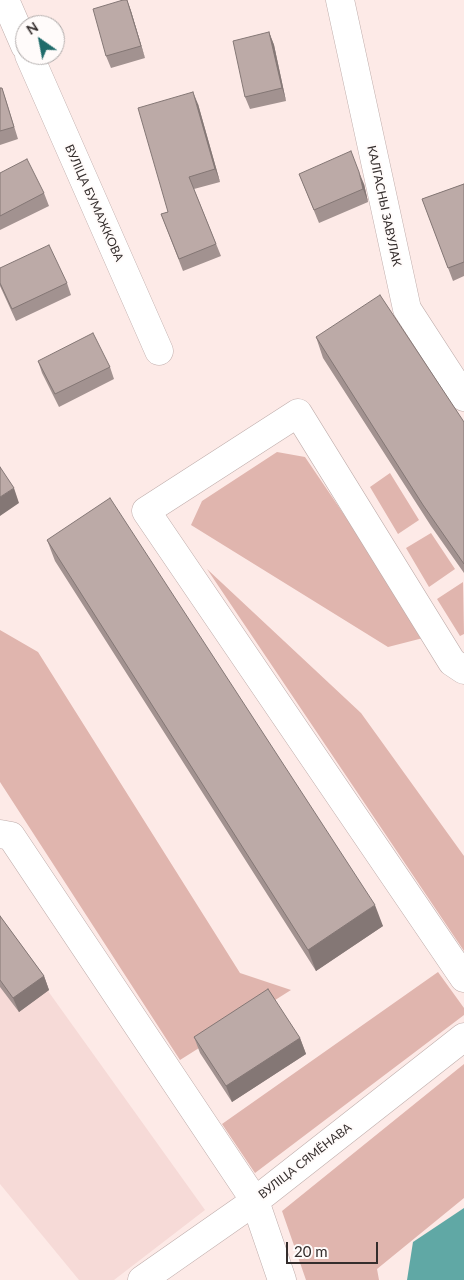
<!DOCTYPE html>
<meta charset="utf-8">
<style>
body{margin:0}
#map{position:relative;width:464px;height:1280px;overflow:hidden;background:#fdeae7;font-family:Lato,sans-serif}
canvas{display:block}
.north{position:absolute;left:15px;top:15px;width:50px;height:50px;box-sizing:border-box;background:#fffbfa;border:1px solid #aea9a8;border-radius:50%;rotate:327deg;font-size:14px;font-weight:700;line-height:20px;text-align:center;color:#342d2c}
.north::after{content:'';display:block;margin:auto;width:18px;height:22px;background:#1f6b6a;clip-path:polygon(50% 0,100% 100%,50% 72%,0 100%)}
.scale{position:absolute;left:286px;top:1242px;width:92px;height:22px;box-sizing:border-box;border:2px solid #342d2c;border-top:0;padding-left:6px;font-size:15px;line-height:18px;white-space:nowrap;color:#342d2c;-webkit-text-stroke:4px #fffbfa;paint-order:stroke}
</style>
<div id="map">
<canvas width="464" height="1280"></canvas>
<div class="north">N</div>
<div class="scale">20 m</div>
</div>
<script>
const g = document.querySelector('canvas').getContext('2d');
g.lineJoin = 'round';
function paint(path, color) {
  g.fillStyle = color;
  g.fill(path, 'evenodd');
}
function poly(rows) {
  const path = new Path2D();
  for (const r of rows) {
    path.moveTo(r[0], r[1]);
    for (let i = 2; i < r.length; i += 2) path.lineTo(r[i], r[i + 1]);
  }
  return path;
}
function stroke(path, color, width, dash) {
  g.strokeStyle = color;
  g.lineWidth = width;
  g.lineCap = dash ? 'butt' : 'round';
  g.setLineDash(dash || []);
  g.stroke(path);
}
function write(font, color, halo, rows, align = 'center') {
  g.font = font + ' Lato,sans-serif';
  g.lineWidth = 4;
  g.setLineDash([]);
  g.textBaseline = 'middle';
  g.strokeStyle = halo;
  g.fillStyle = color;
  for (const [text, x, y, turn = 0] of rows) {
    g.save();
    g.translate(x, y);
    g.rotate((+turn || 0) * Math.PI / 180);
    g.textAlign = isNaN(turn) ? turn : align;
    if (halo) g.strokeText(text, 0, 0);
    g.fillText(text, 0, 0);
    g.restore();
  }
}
paint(poly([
 [0,924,205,1210,114,1280,79,1280,0,1184]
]), '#f6dad7');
paint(poly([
 [277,452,305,457,427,637,388,647,191,525,202,501],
 [390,473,419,520,398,534,370,487],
 [431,533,455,569,429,587,406,548],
 [207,569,361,713,464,856,464,951],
 [463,582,464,634,460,636,437,599],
 [0,630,38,652,240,973,291,990,180,1060,0,782],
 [438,972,464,1008,464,1015,255,1173,222,1124],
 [464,1064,464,1198,377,1269,379,1280,306,1280,282,1211]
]), '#e0b5ae');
paint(poly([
 [464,1208,464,1280,407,1280,413,1242]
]), '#60a8a5');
const minor = poly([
 [5,0,25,46],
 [340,0,407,309,464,397],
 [29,55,159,351],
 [464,670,452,662,298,413,146,511,464,978],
 [0,834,11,836,255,1201,282,1280],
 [142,1280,255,1201,464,1037]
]);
stroke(minor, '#bfadab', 29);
stroke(minor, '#fff', 28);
paint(poly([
 [127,0,131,11,145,58,111,68,106,56],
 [269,32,274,45,286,101,250,109,245,97],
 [0,88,2,88,6,100,18,139,0,145],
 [198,104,220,182,194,189,221,256,183,271,161,214,168,212],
 [0,173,44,193,49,206,0,230],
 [299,174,364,184,368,202,319,223],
 [464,184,464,276,453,281,422,199],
 [0,268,67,283,71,295,16,321,0,286],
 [316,337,464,422,464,573,431,526,323,358],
 [38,361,110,367,114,379,59,407,42,373],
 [47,540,383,926,316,971,55,561],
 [0,916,44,976,49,990,19,1012,0,987],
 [194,1037,300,1038,306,1054,232,1102,200,1053]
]), '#a29290');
paint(poly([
 [127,0,131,11,145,58,141,46],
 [269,32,274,45,286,101,282,88],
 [193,92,198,104,220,182,215,169],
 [359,172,364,184,368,202,363,189],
 [14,488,19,503,0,516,0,497],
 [375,905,383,926,316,971,308,950],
 [44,976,49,990,19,1012,13,998],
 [300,1038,306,1054,232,1102,226,1086]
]), '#847775');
const building = poly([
 [123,0,127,0,141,46,106,56,93,9,123,0],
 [269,32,282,88,245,97,233,41,269,32],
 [0,88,2,88,14,127,0,131,0,88],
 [193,92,215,169,189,177,216,244,179,259,161,214,168,212,138,108,193,92],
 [351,151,359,172,363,189,314,210,299,174,351,151],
 [27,159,44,193,0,216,0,173,27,159],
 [464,184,464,262,448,268,422,199,464,184],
 [49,245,67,283,12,309,0,283,0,268,49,245],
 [380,295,464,422,464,564,423,505,316,337,380,295],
 [93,333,110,367,55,394,38,361,93,333],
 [0,467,14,488,0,497,0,467],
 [110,498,375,905,308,950,47,540,110,498],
 [0,916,44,976,13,998,0,980,0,916],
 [268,989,300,1038,226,1086,194,1037,268,989]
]);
paint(building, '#bcaaa7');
stroke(building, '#847775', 1);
write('12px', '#342d2c', '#fffbfa', [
 ["ВУЛІЦА БУМАЖКОВА",94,203,66],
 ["КАЛГАСНЫ ЗАВУЛАК",384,206,78],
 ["ВУЛІЦА СЯМЁНАВА",305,1161,-38]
]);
</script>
